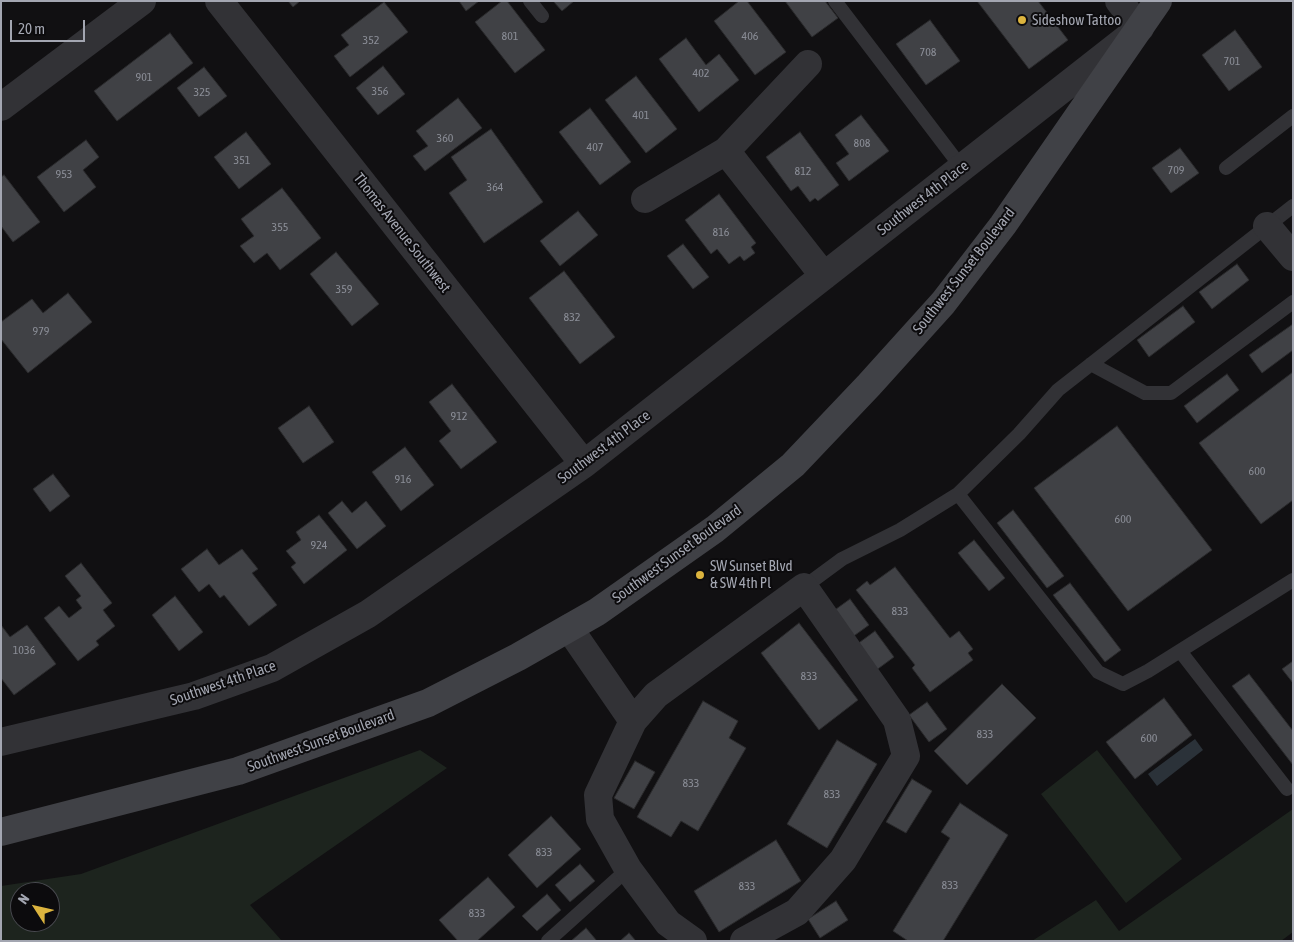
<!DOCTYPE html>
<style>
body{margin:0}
#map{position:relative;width:1294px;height:942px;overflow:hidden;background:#111012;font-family:"Asap Condensed",sans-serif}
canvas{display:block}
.frame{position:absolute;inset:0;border:2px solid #a3a6b1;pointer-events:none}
.north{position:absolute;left:10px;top:882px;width:50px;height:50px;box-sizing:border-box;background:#0c0b0d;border:1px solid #48494f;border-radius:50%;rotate:305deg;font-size:14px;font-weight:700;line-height:20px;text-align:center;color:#a3a6b1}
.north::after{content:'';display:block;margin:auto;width:18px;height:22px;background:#dcb43e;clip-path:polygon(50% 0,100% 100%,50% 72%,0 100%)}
.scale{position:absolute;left:10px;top:20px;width:75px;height:22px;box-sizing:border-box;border:2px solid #a3a6b1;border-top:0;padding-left:6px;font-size:15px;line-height:18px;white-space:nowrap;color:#a3a6b1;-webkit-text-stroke:4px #0c0b0d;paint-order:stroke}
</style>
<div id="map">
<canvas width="1294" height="942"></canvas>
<div class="frame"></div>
<div class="north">N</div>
<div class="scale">20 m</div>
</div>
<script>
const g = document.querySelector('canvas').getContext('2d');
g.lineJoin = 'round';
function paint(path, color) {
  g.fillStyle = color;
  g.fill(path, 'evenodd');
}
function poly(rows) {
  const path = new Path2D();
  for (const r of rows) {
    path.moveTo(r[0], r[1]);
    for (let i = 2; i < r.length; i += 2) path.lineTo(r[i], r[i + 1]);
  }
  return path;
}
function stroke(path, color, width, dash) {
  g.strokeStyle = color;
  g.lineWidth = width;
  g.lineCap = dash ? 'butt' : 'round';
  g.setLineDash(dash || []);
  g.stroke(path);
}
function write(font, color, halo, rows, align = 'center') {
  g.font = font + ' "Asap Condensed",sans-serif';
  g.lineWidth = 4;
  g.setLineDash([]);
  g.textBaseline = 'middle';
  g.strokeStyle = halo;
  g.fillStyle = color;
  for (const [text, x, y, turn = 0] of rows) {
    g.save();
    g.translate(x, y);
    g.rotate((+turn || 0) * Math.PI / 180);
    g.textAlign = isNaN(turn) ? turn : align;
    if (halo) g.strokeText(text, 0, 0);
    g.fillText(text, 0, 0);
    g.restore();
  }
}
paint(poly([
 [420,750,447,768,250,905,282,941,1,941,1,886,81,874],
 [20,892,50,892,50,922,20,922],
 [1097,750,1182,859,1126,903,1041,794],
 [1293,809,1293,932,1281,941,1032,941,1096,900,1119,931]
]), '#1d241e');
paint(poly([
 [1195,739,1203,750,1157,786,1148,774]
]), '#2b3239');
const building = poly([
 [288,1,300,1,293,7,288,1],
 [459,1,479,1,466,11,459,1],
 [502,1,507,1,545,50,515,73,475,22,502,1],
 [553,1,574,1,562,11,553,1],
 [739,1,747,1,786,52,755,75,714,21,739,1],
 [785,1,825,1,838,18,812,37,785,1],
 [977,1,1038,1,1068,40,1029,69,977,1],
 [384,2,408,32,350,77,334,56,349,45,341,35,384,2],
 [930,20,960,61,926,85,896,44,930,20],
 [1235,30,1262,67,1229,91,1202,55,1235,30],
 [170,33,193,63,117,121,94,91,170,33],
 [686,38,706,65,719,54,739,80,699,112,659,59,686,38],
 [383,66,405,94,378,115,356,88,383,66],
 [204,67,227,96,199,117,177,88,204,67],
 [636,76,677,129,646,153,605,100,636,76],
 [458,98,482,128,425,171,413,156,428,146,416,131,458,98],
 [590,108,631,162,600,185,559,132,590,108],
 [861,115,889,151,849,181,836,163,849,154,835,135,861,115],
 [491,129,543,202,484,243,449,193,467,180,451,157,491,129],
 [246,132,271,164,239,189,214,157,246,132],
 [800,132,839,185,818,201,815,198,810,202,798,186,791,191,766,157,800,132],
 [86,140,99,157,83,170,96,187,64,212,37,177,86,140],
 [1180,148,1199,173,1171,193,1152,168,1180,148],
 [4,175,40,222,13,242,1,226,1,177,4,175],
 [282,188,321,238,280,270,267,253,254,263,240,246,254,236,241,219,282,188],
 [719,194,756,243,751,247,755,253,744,261,740,256,729,264,717,249,711,254,685,220,719,194],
 [578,211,598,235,560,266,540,241,578,211],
 [683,244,709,277,693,289,667,256,683,244],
 [336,252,379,304,352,326,310,274,336,252],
 [1237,264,1249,280,1212,309,1199,292,1237,264],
 [564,271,615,337,580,364,529,298,564,271],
 [68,293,92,322,28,373,1,339,1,322,32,299,43,313,68,293],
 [1183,306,1195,322,1149,357,1137,340,1183,306],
 [1293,324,1293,350,1262,373,1249,355,1293,324],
 [1293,372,1293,500,1261,524,1199,443,1293,372],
 [1227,374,1239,390,1197,423,1184,406,1227,374],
 [452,384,497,442,461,469,439,441,451,431,429,402,452,384],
 [309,406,334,442,303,463,278,428,309,406],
 [1117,426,1212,550,1128,611,1034,488,1117,426],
 [405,447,434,485,401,511,372,472,405,447],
 [53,474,70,496,50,512,33,489,53,474],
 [342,501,352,513,366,501,386,526,357,549,328,513,342,501],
 [1013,510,1064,576,1047,588,997,523,1013,510],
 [319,515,347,550,304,584,291,567,296,563,286,551,301,540,296,532,319,515],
 [974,540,1005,578,989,591,958,553,974,540],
 [207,549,219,565,242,549,258,569,252,573,277,605,249,626,224,595,220,598,209,584,199,592,181,569,207,549],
 [81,563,112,603,103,610,115,626,96,641,99,645,78,661,44,618,59,606,69,618,82,608,76,600,81,596,65,576,81,563],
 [895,567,950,638,959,631,973,649,968,653,973,660,930,692,912,668,915,665,856,590,867,581,870,585,895,567],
 [1070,583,1121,650,1105,662,1053,595,1070,583],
 [175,596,203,632,179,651,152,615,175,596],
 [850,599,869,625,851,638,832,612,850,599],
 [799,623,858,700,819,730,761,653,799,623],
 [1,625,10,637,27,625,56,664,14,695,1,678,1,625],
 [875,631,894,657,875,671,856,645,875,631],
 [1293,661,1293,683,1282,669,1293,661],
 [1249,674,1293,731,1293,765,1232,686,1249,674],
 [1002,684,1036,718,967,785,934,751,1002,684],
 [1164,698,1192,735,1135,779,1106,742,1164,698],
 [703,701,738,721,729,738,746,748,698,831,681,821,671,837,637,817,703,701],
 [927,702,947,729,929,742,909,715,927,702],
 [837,740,877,764,827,848,787,824,837,740],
 [635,761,655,772,634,809,614,798,635,761],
 [912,779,932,791,906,833,886,822,912,779],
 [960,803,1008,835,943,941,908,941,893,931,950,838,941,832,960,803],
 [551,816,581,849,537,888,508,855,551,816],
 [776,840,801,881,719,932,694,891,776,840],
 [580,864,595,881,570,902,555,885,580,864],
 [488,877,515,907,477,941,458,941,439,920,488,877],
 [547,894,561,910,537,931,522,916,547,894],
 [836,901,848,920,820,938,808,919,836,901],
 [586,928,597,941,571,941,586,928],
 [629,933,636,941,620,941,629,933]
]);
paint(building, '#404145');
stroke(building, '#2b2b2d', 1);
stroke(poly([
 [530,1,542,16],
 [835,1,962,168],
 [1226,168,1293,116],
 [1091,364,1145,393,1171,393,1293,302],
 [958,494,1098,672,1123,684,1148,671,1293,580],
 [804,587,842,559,900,530,958,494,1019,434,1058,390,1293,206],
 [1180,651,1287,789],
 [548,941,628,869]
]), '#323236', 14);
stroke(poly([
 [219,1,584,464],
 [1,107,142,1],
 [726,151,824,276],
 [645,199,726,151,808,64],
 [1267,226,1293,257],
 [569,628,633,721],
 [1,742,194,696,272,668,368,614,584,464,1140,28,1119,1],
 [693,941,668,923,628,869,600,819,598,795,633,721,656,695,804,587,897,720,906,756,843,860,797,912,744,941]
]), '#323236', 28);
stroke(poly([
 [1,832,238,771,428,703,518,657,597,612,715,529,793,465,869,385,943,303,1003,225,1158,1]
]), '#404146', 28);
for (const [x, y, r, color] of [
 [1022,20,5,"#dcb43e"],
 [700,575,5,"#dcb43e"]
]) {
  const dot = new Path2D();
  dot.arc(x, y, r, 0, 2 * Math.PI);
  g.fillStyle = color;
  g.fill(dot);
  stroke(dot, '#0c0b0d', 2);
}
write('12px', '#8a8d96', null, [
 ["801",510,36],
 ["406",750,36],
 ["352",371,40],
 ["708",928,52],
 ["701",1232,61],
 ["402",701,73],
 ["901",144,77],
 ["356",380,91],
 ["325",202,92],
 ["401",641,115],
 ["360",445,138],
 ["808",862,143],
 ["407",595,147],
 ["351",242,160],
 ["709",1176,170],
 ["812",803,171],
 ["953",64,174],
 ["364",495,187],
 ["355",280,227],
 ["816",721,232],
 ["359",344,289],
 ["832",572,317],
 ["979",41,331],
 ["912",459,416],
 ["600",1257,471],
 ["916",403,479],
 ["600",1123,519],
 ["924",319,545],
 ["833",900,611],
 ["1036",24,650],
 ["833",809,676],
 ["833",985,734],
 ["600",1149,738],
 ["833",691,783],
 ["833",832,794],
 ["833",544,852],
 ["833",950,885],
 ["833",747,886],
 ["833",477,913]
]);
write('15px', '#a3a6b1', '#0c0b0d', [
 ["Sideshow Tattoo",1032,20],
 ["SW Sunset Blvd",710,566],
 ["& SW 4th Pl",710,583]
], 'left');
write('15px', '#a3a6b1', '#0c0b0d', [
 ["Southwest 4th Place",923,198,-38],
 ["Thomas Avenue Southwest",402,233,52],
 ["Southwest Sunset Boulevard",964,271,-52],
 ["Southwest 4th Place",604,447,-37],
 ["Southwest Sunset Boulevard",677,554,-36],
 ["Southwest 4th Place",223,683,-19],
 ["Southwest Sunset Boulevard",321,741,-20]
]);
</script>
